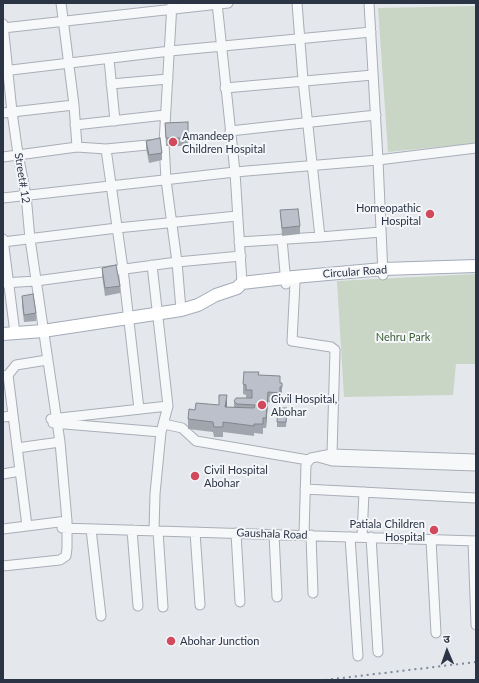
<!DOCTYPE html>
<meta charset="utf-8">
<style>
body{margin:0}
#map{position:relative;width:479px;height:683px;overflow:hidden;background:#e4e7ec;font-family:Lato,"Noto Sans Devanagari",sans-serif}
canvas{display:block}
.frame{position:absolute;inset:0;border:4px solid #2b3445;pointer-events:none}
.north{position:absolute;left:427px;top:631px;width:40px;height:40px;-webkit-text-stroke:3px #f4f6f9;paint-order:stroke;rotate:358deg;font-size:11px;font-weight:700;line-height:16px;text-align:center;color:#2b3445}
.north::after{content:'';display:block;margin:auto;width:14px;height:18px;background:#2b3445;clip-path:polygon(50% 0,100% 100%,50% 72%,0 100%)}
</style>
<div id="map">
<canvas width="479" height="683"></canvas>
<div class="frame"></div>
<div class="north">उ</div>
</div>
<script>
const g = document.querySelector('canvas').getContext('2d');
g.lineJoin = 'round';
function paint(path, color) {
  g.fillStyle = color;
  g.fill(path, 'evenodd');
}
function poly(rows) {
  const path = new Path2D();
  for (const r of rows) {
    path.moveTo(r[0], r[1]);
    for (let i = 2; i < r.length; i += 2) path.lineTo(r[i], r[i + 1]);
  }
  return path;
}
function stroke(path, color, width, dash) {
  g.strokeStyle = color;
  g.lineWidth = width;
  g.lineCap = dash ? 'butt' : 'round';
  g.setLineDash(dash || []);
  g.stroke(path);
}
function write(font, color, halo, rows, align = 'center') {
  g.font = font + ' Lato,sans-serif';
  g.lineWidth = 4;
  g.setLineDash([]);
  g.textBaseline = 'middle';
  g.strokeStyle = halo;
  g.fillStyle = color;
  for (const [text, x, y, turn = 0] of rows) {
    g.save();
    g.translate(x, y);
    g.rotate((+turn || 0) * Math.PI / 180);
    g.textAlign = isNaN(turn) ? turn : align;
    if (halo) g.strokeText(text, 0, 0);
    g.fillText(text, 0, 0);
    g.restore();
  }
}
paint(poly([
 [476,6,476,143,388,152,378,8],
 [476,274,476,364,456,364,453,395,344,397,337,281]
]), '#c9d6c5');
const minor = poly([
 [61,3,74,105,77,147,106,149,158,144],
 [172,3,164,143,166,180,177,262,181,310],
 [217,3,235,172,242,283],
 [3,24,12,112,18,154,26,195,30,239,60,442,67,521,67,548,66,556,60,560,3,566],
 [3,28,228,3],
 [109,59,115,121],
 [3,71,170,51,371,32],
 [111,84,168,79],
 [225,88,373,75],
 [3,113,74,105],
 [75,125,165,115],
 [230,131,376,115],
 [106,149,123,269,139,409],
 [3,157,77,147],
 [3,198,235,172,378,160,369,3],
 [320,237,381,232],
 [3,239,15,333],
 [282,239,286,284],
 [3,242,117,228,237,216],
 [239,242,320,237,303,80,297,3],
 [152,265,168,406,161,432,155,494,154,531],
 [383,275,378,160,476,148],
 [3,283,36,281,177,262,241,256],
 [295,283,292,341,331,347,335,350,332,454],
 [8,375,16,365,47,360],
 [3,376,8,375,27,526],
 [3,417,13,416],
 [51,419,168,406],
 [53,423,161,432],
 [164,424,182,428,196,441,308,460],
 [17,448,60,442],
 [318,457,332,461,476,466],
 [3,474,20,471],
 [305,489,476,498],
 [62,528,476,541],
 [3,529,67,521],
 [91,529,101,616],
 [132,530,138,606],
 [158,531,163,607],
 [195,532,200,605],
 [236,533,240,602],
 [274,534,277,597],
 [304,535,306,464,311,458,332,454,476,459],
 [311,535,313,593],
 [350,537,358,656],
 [362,537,364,492],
 [371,537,378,652],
 [431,540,436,633],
 [473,541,476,625]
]);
const major = poly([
 [3,334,43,331,181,310,198,305,216,295,237,288,242,283,294,277,383,269,476,266]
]);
stroke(minor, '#a9aeb7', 11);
stroke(major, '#a3abb8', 14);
stroke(minor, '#f7f8fa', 9);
stroke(major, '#fff', 12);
stroke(poly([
 [325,680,476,662]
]), '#7d8696', 2, [2, 4]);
paint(poly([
 [188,122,188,146,166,146,165,123],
 [146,141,162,153,162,160,149,163,146,148],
 [280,210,300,226,300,234,282,236],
 [102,268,120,286,120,293,105,296,102,275],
 [22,296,36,313,36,321,24,322,22,304],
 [259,375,280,383,282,383,282,397,280,397,280,403,268,402,266,428,263,428,263,434,254,433,254,436,223,432,223,437,214,437,213,432,188,429,188,419,195,410,227,405,227,407,234,407,234,401,246,398,246,395,243,394,243,384],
 [287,414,286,427,277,427,277,422]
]), '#a1a5ae');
paint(poly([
 [268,392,268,402,266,428,266,418],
 [227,395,227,405,225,417,225,407]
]), '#83868d');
const building = poly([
 [188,122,188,138,166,138,165,123,188,122],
 [160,138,162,153,149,155,146,141,160,138],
 [298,209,300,226,282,228,280,210,298,209],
 [116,265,120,286,105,288,102,268,116,265],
 [33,294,36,313,24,315,22,296,33,294],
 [244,372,259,372,258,375,280,376,280,383,282,383,282,387,280,387,280,393,268,392,266,418,263,418,263,424,254,424,254,426,223,422,223,427,214,427,213,422,188,419,189,409,195,410,196,403,219,405,219,395,227,395,225,407,254,408,255,405,237,404,234,401,236,398,252,398,252,390,246,390,246,385,243,384,244,372],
 [278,408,287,408,286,422,277,422,278,408]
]);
paint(building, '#bbc0ca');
stroke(building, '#83868d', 1);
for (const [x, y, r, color] of [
 [173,142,5,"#d1495b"],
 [430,214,5,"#d1495b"],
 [262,405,5,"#d1495b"],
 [195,476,5,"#d1495b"],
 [434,530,5,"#d1495b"],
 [171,641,5,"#d1495b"]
]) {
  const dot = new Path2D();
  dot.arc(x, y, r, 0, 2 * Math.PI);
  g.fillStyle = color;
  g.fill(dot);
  stroke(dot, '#f4f6f9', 1.5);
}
write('11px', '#2b3445', '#f4f6f9', [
 ["Amandeep",182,136],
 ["Children Hospital",182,149],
 ["Homeopathic",421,208,"right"],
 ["Hospital",421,221,"right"],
 ["Civil Hospital,",271,399],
 ["Abohar",271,412],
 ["Civil Hospital",204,470],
 ["Abohar",204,483],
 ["Patiala Children",425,524,"right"],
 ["Hospital",425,537,"right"],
 ["Abohar Junction",180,641]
], 'left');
write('11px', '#2b3445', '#f4f6f9', [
 ["Street# 12",22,178,81],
 ["Circular Road",355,272,-4],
 ["Gaushala Road",272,534,2]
]);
write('11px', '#3f6138', '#f4f6f9', [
 ["Nehru Park",403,337]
]);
</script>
